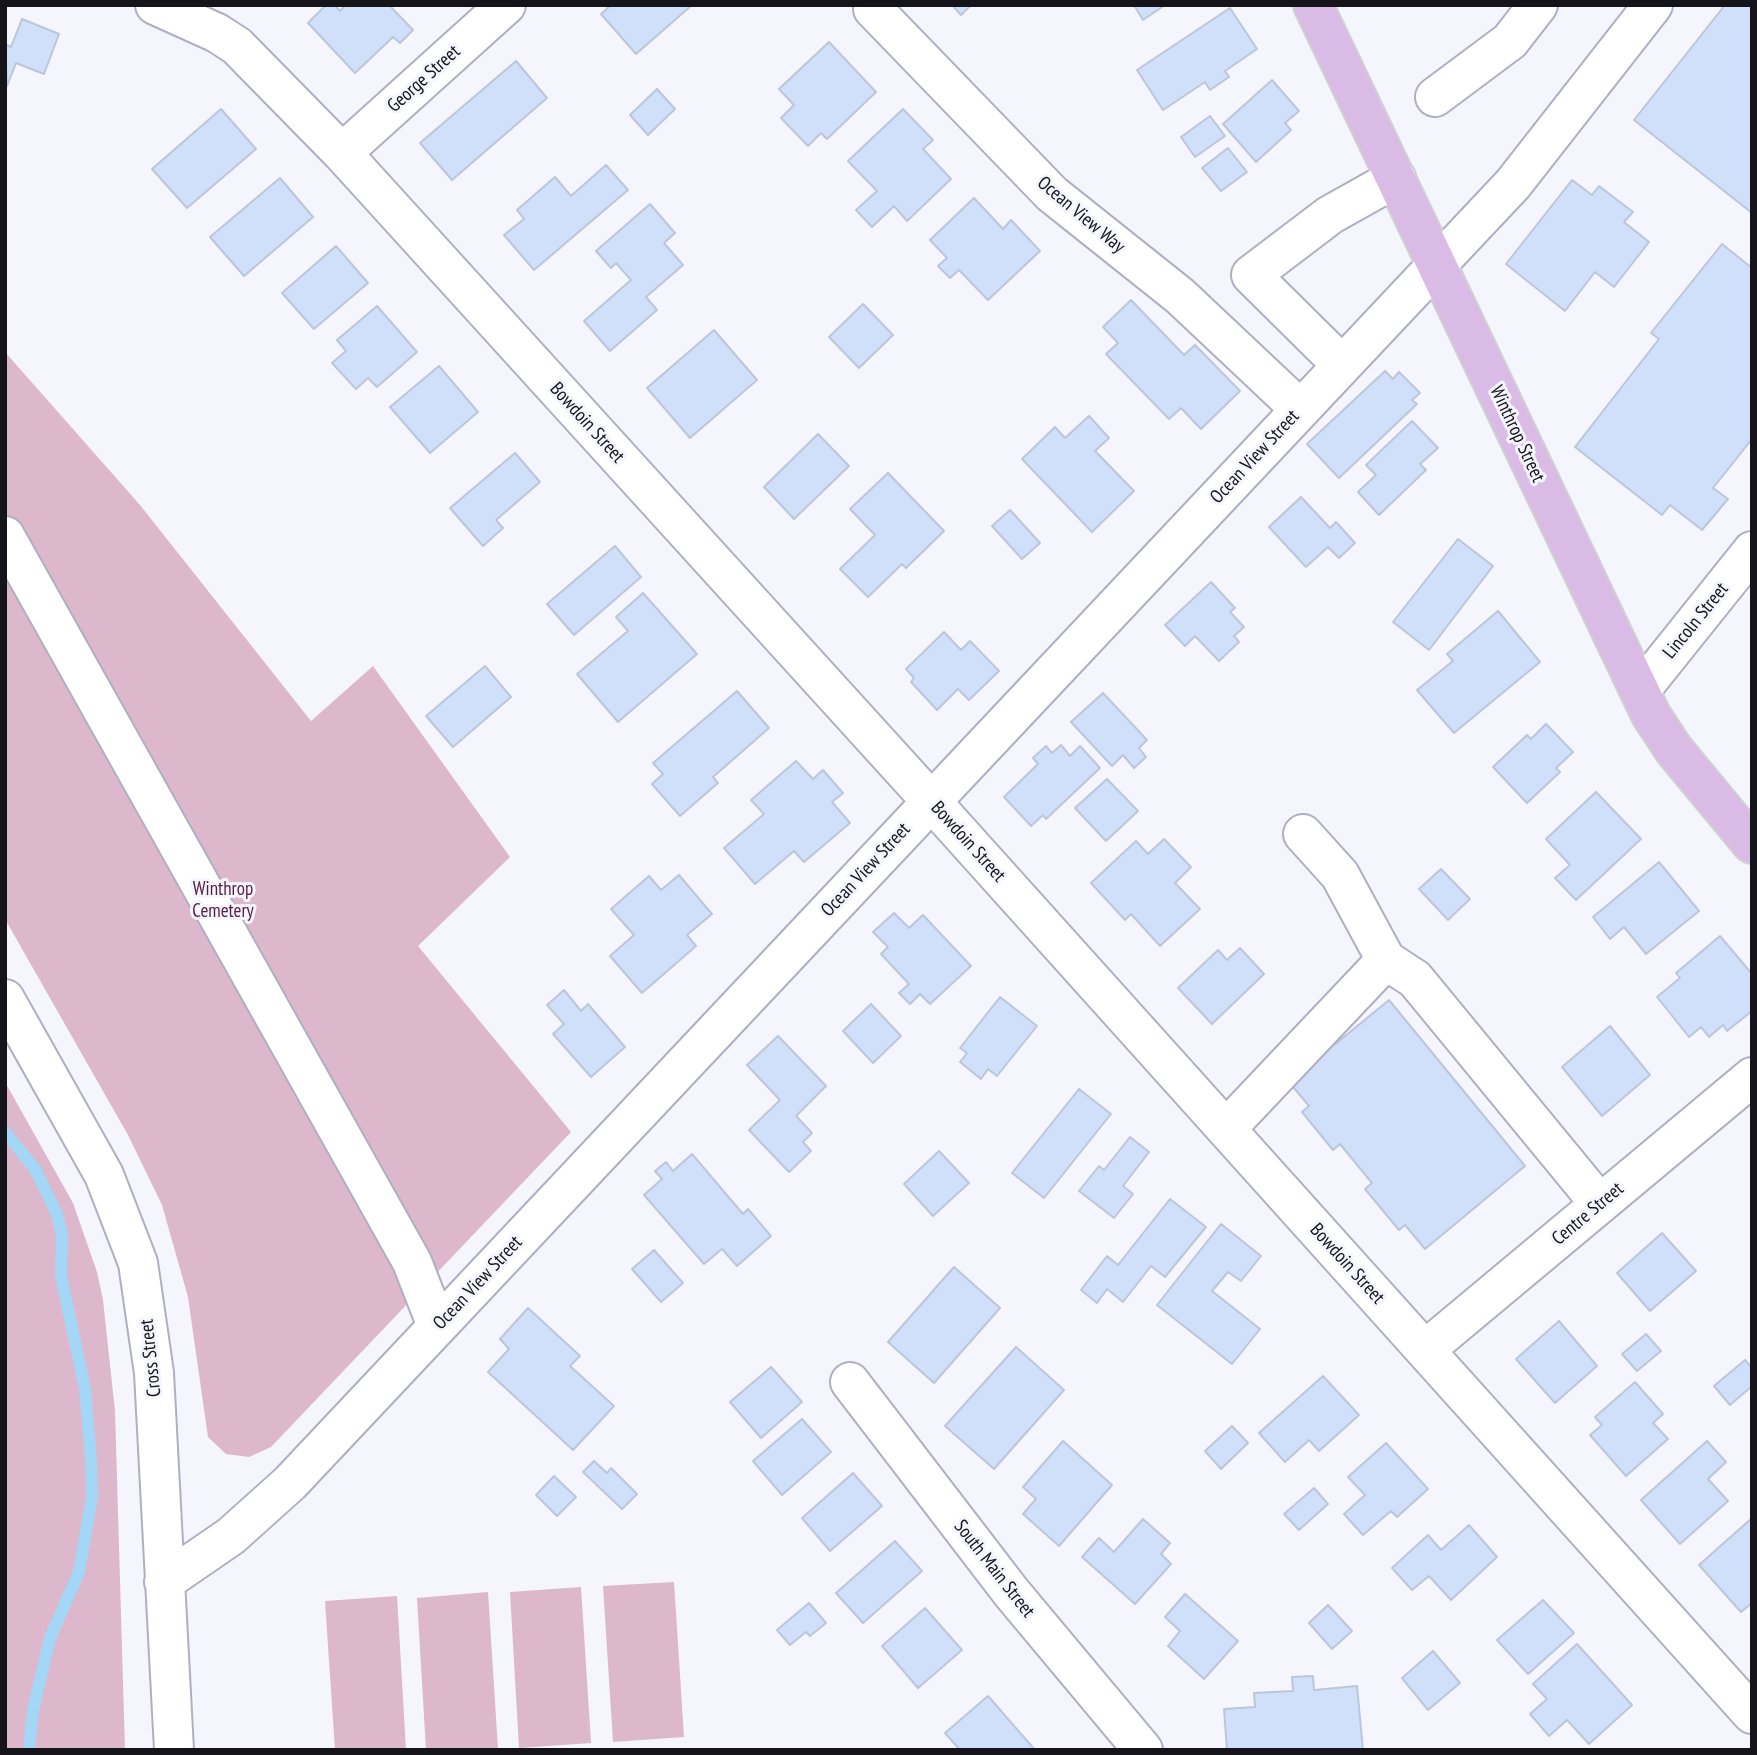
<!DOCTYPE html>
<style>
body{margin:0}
#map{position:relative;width:1757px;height:1755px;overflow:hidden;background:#f5f5fd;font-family:"PT Sans Narrow",sans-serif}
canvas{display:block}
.frame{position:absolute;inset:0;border:7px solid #15141b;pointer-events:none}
</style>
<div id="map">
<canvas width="1757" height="1755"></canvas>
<div class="frame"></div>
</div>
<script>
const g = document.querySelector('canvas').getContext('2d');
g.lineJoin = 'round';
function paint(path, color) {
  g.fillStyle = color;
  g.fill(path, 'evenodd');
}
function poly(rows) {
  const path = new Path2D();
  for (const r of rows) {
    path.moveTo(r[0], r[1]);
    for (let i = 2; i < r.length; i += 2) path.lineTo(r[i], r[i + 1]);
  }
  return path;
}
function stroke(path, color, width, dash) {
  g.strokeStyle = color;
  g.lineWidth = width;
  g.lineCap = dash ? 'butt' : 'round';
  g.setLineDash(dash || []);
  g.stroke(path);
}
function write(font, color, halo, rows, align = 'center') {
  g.font = font + ' "PT Sans Narrow",sans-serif';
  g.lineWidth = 6;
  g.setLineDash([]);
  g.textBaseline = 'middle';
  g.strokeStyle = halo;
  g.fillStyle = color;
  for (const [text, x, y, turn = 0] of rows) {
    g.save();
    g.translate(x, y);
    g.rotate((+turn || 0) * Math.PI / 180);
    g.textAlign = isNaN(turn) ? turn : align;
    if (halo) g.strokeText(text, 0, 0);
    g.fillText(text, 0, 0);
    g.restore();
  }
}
paint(poly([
 [5,352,140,505,311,721,373,666,510,857,418,946,571,1132,271,1447,249,1457,226,1454,208,1437,188,1297,162,1205,128,1135,5,919],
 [5,1082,73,1203,97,1272,103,1300,115,1411,125,1750,5,1750],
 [674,1582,684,1737,613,1742,603,1586],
 [581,1587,591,1743,519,1748,510,1592],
 [488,1592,498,1749,426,1750,417,1598],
 [397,1596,406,1750,335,1750,325,1601]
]), '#ddb7cc');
stroke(poly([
 [5,1132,35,1169,57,1214,62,1235,61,1276,85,1389,91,1460,92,1497,79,1572,50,1638,33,1710,29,1750]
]), '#a3d7f5', 12);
const building = poly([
 [326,5,334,5,340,11,346,5,389,5,413,30,400,43,393,37,355,73,308,23,326,5],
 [611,5,692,5,636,54,601,14,611,5],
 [952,5,971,5,961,15,952,5],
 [1134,5,1165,5,1143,20,1134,5],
 [1725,5,1752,5,1752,213,1634,120,1725,5],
 [1230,8,1257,49,1225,71,1229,77,1210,90,1205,82,1163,110,1137,70,1230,8],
 [22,19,59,34,44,74,16,63,7,86,5,44,11,47,22,19],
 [829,42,876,92,827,139,821,133,808,146,781,118,794,105,779,89,829,42],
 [516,61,547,98,452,180,420,143,516,61],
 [1272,80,1299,111,1285,123,1291,130,1256,162,1223,124,1272,80],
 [657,89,675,109,648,135,630,115,657,89],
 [221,109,256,149,187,208,152,169,221,109],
 [903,109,933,140,923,149,951,179,907,221,894,206,872,227,856,210,877,191,848,161,903,109],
 [1210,116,1225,136,1195,157,1181,137,1210,116],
 [1228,148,1247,172,1221,191,1202,168,1228,148],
 [606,165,628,190,534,270,504,235,524,219,517,210,555,177,571,196,606,165],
 [280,178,313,217,244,276,210,237,280,178],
 [1572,180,1592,195,1599,186,1633,212,1624,222,1649,242,1614,287,1595,272,1565,311,1506,264,1572,180],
 [974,198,1003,229,1011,220,1040,251,988,300,959,270,950,278,938,266,947,258,930,240,974,198],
 [650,204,675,233,664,243,683,265,646,297,657,310,610,351,584,321,631,280,616,263,611,268,596,251,650,204],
 [1722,244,1752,268,1752,439,1713,488,1728,499,1702,530,1670,505,1662,515,1575,447,1659,339,1651,333,1722,244],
 [336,246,368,283,314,329,282,293,336,246],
 [1131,300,1184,355,1195,345,1240,391,1201,429,1181,408,1169,419,1106,354,1118,343,1103,327,1131,300],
 [863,304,893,335,859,368,829,337,863,304],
 [377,306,417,352,377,387,368,378,356,389,332,363,346,351,337,340,377,306],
 [714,330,757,380,690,438,647,388,714,330],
 [439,366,478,412,430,453,390,407,439,366],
 [1385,371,1393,379,1399,372,1420,393,1412,400,1417,404,1339,478,1307,444,1385,371],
 [1089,416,1109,438,1095,451,1134,491,1092,532,1022,459,1055,427,1065,438,1089,416],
 [1412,421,1438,448,1420,464,1426,470,1379,515,1358,492,1376,475,1366,465,1412,421],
 [818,434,849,466,794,519,764,487,818,434],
 [515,453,540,482,496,520,503,528,483,546,450,508,515,453],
 [888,473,944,531,906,568,902,564,868,597,840,569,875,535,850,509,888,473],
 [1301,497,1330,528,1336,522,1355,543,1339,558,1328,547,1306,567,1269,527,1301,497],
 [1010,510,1040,543,1022,559,992,526,1010,510],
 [1458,539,1493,566,1429,650,1393,622,1458,539],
 [615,546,641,577,574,635,547,604,615,546],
 [1211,582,1235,608,1230,612,1244,627,1234,636,1239,642,1219,661,1195,636,1185,646,1165,625,1211,582],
 [643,593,697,654,618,722,577,674,628,631,616,617,643,593],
 [1498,611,1540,662,1454,733,1417,690,1453,661,1447,654,1498,611],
 [944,632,961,650,970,641,999,671,969,700,958,689,937,710,911,682,914,678,906,669,944,632],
 [485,666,511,697,453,747,426,716,485,666],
 [737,691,769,728,713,777,718,783,680,816,652,784,663,774,653,763,737,691],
 [1103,693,1147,740,1139,748,1146,757,1134,768,1123,755,1112,766,1071,722,1103,693],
 [1546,724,1573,752,1556,768,1560,772,1527,803,1493,767,1527,735,1531,739,1546,724],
 [1061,745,1070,756,1080,746,1100,768,1046,819,1043,815,1031,826,1004,797,1038,764,1033,758,1046,746,1052,753,1061,745],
 [796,761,813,779,823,770,843,793,832,802,850,823,804,862,794,851,755,884,724,848,764,814,751,800,796,761],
 [1107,779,1138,811,1106,841,1075,808,1107,779],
 [1596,792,1641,839,1576,900,1555,878,1570,865,1546,839,1596,792],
 [1164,839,1191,867,1175,883,1200,909,1160,946,1131,914,1125,920,1091,883,1136,841,1148,854,1164,839],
 [1659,862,1699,911,1646,954,1624,927,1610,939,1593,917,1659,862],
 [1441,869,1470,899,1448,920,1419,889,1441,869],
 [679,875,712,914,687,935,696,946,642,993,610,956,634,935,611,909,649,876,661,890,679,875],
 [894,913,909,928,923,915,971,966,930,1004,920,994,910,1004,899,993,909,984,881,954,888,947,873,932,894,913],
 [1720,936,1752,974,1752,1011,1727,1031,1723,1025,1709,1037,1701,1027,1689,1037,1657,997,1680,978,1676,973,1720,936],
 [1240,948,1264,974,1212,1024,1178,988,1218,950,1227,960,1240,948],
 [564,990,581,1011,588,1004,625,1047,591,1077,553,1034,564,1024,547,1005,564,990],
 [1000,997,1037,1026,997,1076,988,1069,981,1079,960,1062,967,1053,960,1048,1000,997],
 [1389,1000,1525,1166,1425,1249,1405,1225,1399,1230,1365,1189,1372,1183,1340,1144,1333,1150,1302,1112,1309,1106,1289,1082,1389,1000],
 [871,1004,901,1036,873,1063,843,1031,871,1004],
 [1610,1026,1650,1075,1602,1116,1562,1067,1610,1026],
 [778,1036,826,1086,796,1116,812,1133,803,1142,811,1151,789,1172,749,1130,780,1100,747,1065,778,1036],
 [1079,1089,1111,1114,1044,1198,1012,1173,1079,1089],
 [1130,1137,1149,1152,1123,1186,1133,1194,1114,1218,1079,1191,1099,1166,1104,1170,1130,1137],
 [939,1151,969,1183,933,1216,904,1184,939,1151],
 [692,1154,743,1214,748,1209,771,1236,737,1266,722,1249,704,1264,644,1195,662,1179,655,1171,666,1162,673,1171,692,1154],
 [1170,1199,1206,1227,1165,1277,1151,1266,1123,1302,1107,1289,1097,1303,1081,1290,1107,1256,1118,1265,1170,1199],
 [1221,1224,1261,1256,1241,1281,1228,1272,1212,1291,1260,1329,1232,1364,1157,1305,1221,1224],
 [1662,1233,1696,1271,1650,1311,1617,1273,1662,1233],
 [654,1250,683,1283,661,1302,632,1269,654,1250],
 [954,1267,1000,1308,934,1383,888,1342,954,1267],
 [528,1308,580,1356,570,1366,614,1406,573,1450,488,1372,509,1349,500,1339,528,1308],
 [1559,1321,1597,1366,1555,1403,1516,1359,1559,1321],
 [1646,1334,1661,1351,1637,1371,1622,1354,1646,1334],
 [1016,1347,1064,1390,994,1469,945,1426,1016,1347],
 [1745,1360,1752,1368,1752,1386,1730,1405,1714,1386,1745,1360],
 [771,1367,802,1402,761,1438,730,1402,771,1367],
 [1323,1376,1359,1415,1319,1451,1309,1440,1285,1462,1259,1433,1323,1376],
 [1635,1382,1663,1414,1653,1423,1668,1439,1626,1476,1590,1435,1602,1425,1595,1417,1635,1382],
 [802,1419,831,1452,782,1495,753,1461,802,1419],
 [1232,1426,1248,1443,1221,1469,1205,1451,1232,1426],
 [1063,1441,1112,1485,1059,1546,1023,1514,1036,1499,1023,1487,1063,1441],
 [1707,1441,1726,1462,1708,1479,1728,1501,1680,1544,1641,1500,1707,1441],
 [1386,1443,1428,1489,1397,1517,1391,1511,1363,1535,1344,1514,1365,1495,1348,1477,1386,1443],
 [594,1461,607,1473,611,1468,637,1494,622,1509,583,1472,594,1461],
 [853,1473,882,1506,830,1551,802,1518,853,1473],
 [554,1476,576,1497,557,1516,536,1495,554,1476],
 [1314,1488,1328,1504,1299,1530,1284,1514,1314,1488],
 [1752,1518,1752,1603,1741,1612,1699,1565,1752,1518],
 [1143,1519,1170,1543,1161,1554,1171,1564,1135,1604,1082,1557,1099,1538,1114,1552,1143,1519],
 [1469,1525,1497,1557,1451,1600,1429,1576,1412,1590,1392,1568,1428,1535,1441,1550,1469,1525],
 [895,1541,922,1571,863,1623,836,1593,895,1541],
 [1185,1594,1238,1641,1204,1679,1168,1646,1180,1631,1165,1617,1185,1594],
 [1543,1600,1574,1633,1528,1674,1497,1640,1543,1600],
 [809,1603,826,1623,810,1636,806,1632,790,1645,777,1630,809,1603],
 [1328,1605,1352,1631,1332,1649,1309,1623,1328,1605],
 [925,1608,962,1650,918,1688,882,1646,925,1608],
 [1577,1644,1632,1705,1589,1744,1567,1720,1549,1736,1530,1714,1547,1699,1533,1684,1577,1644],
 [1433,1651,1460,1683,1428,1710,1402,1678,1433,1651],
 [1313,1676,1314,1690,1357,1686,1363,1750,1227,1750,1224,1709,1255,1707,1254,1693,1293,1691,1292,1677,1313,1676],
 [988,1696,1035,1750,960,1750,945,1733,988,1696]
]);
paint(building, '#d0e0fb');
stroke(building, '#bbc6d8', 2);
const minor = poly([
 [155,5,217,33,237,46,342,153,931,801,1752,1714],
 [873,9,1052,194,1180,296,1300,409],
 [1435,97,1510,41,1538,5],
 [342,153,506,5],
 [1342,365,1251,275,1330,215,1396,178],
 [5,536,412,1262,437,1326],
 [1640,691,1752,551],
 [1386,960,1415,979,1600,1204],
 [5,999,104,1175,138,1263,154,1373,174,1750],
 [1226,1129,1386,960,1340,875,1303,834],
 [1425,1350,1752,1077],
 [850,1382,1011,1592,1143,1750],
 [164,1582,231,1536,290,1483,1513,184,1653,5]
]);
const major = poly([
 [1313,5,1651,715,1674,750,1752,844]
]);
stroke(minor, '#b0afc2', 42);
stroke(major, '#d0d0d1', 42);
stroke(minor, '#fff', 38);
stroke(major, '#dabbe6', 38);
write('19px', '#15141b', '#f5f5fd', [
 ["George Street",424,79,-42],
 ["Ocean View Way",1081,215,40],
 ["Bowdoin Street",587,423,48],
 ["Winthrop Street",1517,434,65],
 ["Ocean View Street",1255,457,-47],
 ["Lincoln Street",1696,621,-51],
 ["Bowdoin Street",968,842,48],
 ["Ocean View Street",866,870,-47],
 ["Centre Street",1588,1214,-40],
 ["Bowdoin Street",1347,1264,48],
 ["Ocean View Street",478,1283,-47],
 ["Cross Street",151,1358,-96],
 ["South Main Street",994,1569,52]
]);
write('19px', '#571d43', '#f5f5fd', [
 ["Winthrop",223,890],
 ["Cemetery",223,912]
]);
</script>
